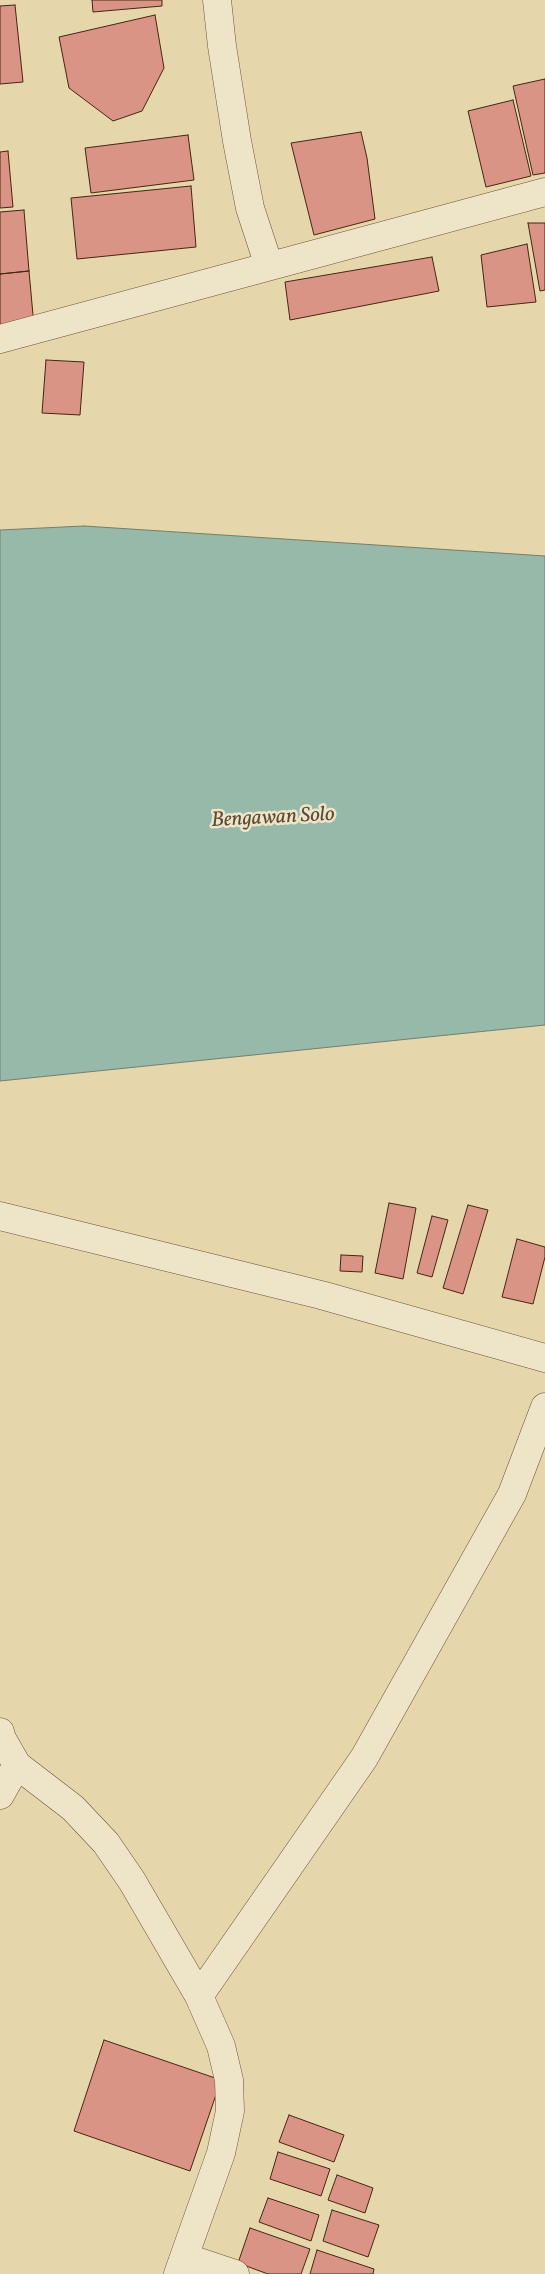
<!DOCTYPE html>
<style>
body{margin:0}
canvas{display:block;background:#e5d6ab}
</style>
<canvas width="545" height="2274"></canvas>
<script>
const g = document.querySelector('canvas').getContext('2d');
g.lineJoin = 'round';
function paint(path, color) {
  g.fillStyle = color;
  g.fill(path, 'evenodd');
}
function poly(rows) {
  const path = new Path2D();
  for (const r of rows) {
    path.moveTo(r[0], r[1]);
    for (let i = 2; i < r.length; i += 2) path.lineTo(r[i], r[i + 1]);
  }
  return path;
}
function stroke(path, color, width, dash) {
  g.strokeStyle = color;
  g.lineWidth = width;
  g.lineCap = dash ? 'butt' : 'round';
  g.setLineDash(dash || []);
  g.stroke(path);
}
function write(font, color, halo, rows, align = 'center') {
  g.font = font + ' Vollkorn,serif';
  g.lineWidth = 5;
  g.setLineDash([]);
  g.textBaseline = 'middle';
  g.strokeStyle = halo;
  g.fillStyle = color;
  for (const [text, x, y, turn = 0] of rows) {
    g.save();
    g.translate(x, y);
    g.rotate((+turn || 0) * Math.PI / 180);
    g.textAlign = isNaN(turn) ? turn : align;
    if (halo) g.strokeText(text, 0, 0);
    g.fillText(text, 0, 0);
    g.restore();
  }
}
const water = poly([
 [84,526,545,556,545,1025,0,1081,0,530,84,526]
]);
paint(water, '#96b9aa');
stroke(water, '#767e6c', 1);
const building = poly([
 [92,0,162,0,162,6,93,12,92,0],
 [15,5,23,82,0,84,0,6,15,5],
 [155,15,164,68,142,111,113,121,69,88,59,37,155,15],
 [545,79,545,173,533,175,513,86,545,79],
 [513,100,531,176,486,187,468,111,513,100],
 [361,132,367,158,375,219,314,235,291,143,361,132],
 [188,135,194,180,91,193,85,148,188,135],
 [8,151,13,207,0,208,0,152,8,151],
 [191,186,196,247,77,259,71,198,191,186],
 [24,210,29,271,0,274,0,212,24,210],
 [528,223,545,223,545,290,540,291,528,223],
 [527,244,536,302,487,307,481,255,527,244],
 [432,257,439,291,290,320,285,282,432,257],
 [29,271,34,326,0,329,0,274,29,271],
 [46,360,84,362,80,415,42,413,46,360],
 [389,1203,416,1208,403,1279,375,1273,389,1203],
 [468,1205,488,1210,463,1294,443,1288,468,1205],
 [432,1216,448,1220,432,1277,417,1273,432,1216],
 [517,1239,545,1247,545,1257,533,1304,502,1297,517,1239],
 [341,1255,363,1256,362,1272,340,1271,341,1255],
 [104,2040,221,2080,190,2171,74,2131,104,2040],
 [289,2115,344,2135,334,2162,279,2142,289,2115],
 [278,2152,330,2169,321,2196,270,2179,278,2152],
 [337,2175,373,2188,365,2213,328,2200,337,2175],
 [268,2198,319,2215,311,2241,259,2222,268,2198],
 [332,2210,379,2225,368,2257,323,2241,332,2210],
 [250,2228,310,2249,301,2274,268,2274,238,2263,250,2228],
 [317,2250,374,2269,373,2274,310,2274,317,2250]
]);
paint(building, '#da9485');
stroke(building, '#462610', 1);
const street = poly([
 [217,0,222,46,237,141,250,208,269,266],
 [0,339,545,192],
 [0,1216,321,1295,545,1358],
 [0,1732,2,1739,17,1765,73,1808,106,1843,132,1881,199,1996,221,2046,229,2080,230,2111,221,2153,178,2274],
 [0,1795,17,1765],
 [199,1996,364,1758,512,1494,545,1407],
 [184,2257,235,2274]
]);
stroke(street, '#6e5237', 29);
stroke(street, '#eee4c8', 28);
write('italic 21px', '#5a4b36', '#eee4c8', [
 ["Bengawan Solo",273,819,-3]
]);
</script>
